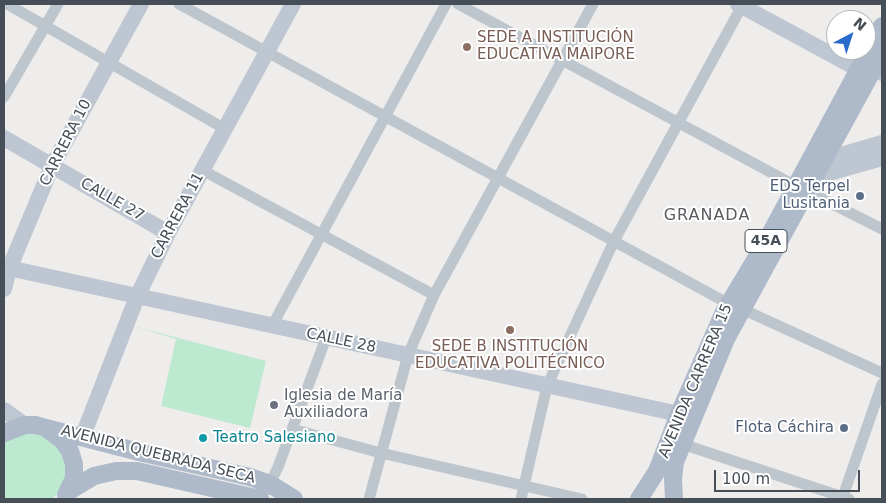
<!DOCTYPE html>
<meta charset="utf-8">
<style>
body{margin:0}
#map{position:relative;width:886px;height:503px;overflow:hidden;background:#efecec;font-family:"DejaVu Sans",sans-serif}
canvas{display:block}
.frame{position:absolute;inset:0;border:5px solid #464f57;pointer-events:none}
.north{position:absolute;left:826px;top:10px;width:50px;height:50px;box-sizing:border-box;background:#fff;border:1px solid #b5b9bc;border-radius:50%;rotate:40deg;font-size:14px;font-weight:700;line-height:20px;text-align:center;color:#464f57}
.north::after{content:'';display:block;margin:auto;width:18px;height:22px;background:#2a6acb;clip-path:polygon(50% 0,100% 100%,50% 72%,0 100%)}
.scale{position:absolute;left:714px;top:470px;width:146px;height:22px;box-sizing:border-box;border:2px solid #464f57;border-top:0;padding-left:6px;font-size:15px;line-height:18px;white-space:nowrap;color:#464f57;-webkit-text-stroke:4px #fff;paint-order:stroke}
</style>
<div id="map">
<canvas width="886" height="503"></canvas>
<div class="frame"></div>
<div class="north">N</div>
<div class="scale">100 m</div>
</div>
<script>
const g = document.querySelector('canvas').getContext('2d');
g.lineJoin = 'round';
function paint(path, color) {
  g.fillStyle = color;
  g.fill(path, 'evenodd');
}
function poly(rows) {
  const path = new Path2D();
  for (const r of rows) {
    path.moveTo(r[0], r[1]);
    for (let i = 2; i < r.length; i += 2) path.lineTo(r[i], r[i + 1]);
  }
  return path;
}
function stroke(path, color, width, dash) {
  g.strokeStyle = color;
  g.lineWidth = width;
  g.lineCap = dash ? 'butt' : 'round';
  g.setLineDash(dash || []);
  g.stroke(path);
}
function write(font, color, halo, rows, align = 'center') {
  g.font = font + ' "DejaVu Sans",sans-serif';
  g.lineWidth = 4;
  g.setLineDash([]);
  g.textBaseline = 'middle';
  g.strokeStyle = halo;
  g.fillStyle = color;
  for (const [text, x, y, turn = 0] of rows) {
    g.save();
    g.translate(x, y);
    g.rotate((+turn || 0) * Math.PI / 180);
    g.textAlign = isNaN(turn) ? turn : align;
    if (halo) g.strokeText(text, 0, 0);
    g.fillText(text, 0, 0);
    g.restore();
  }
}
paint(poly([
 [133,326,266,361,250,428,161,406,176,339],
 [24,433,36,434,47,438,57,446,64,456,66,468,65,480,60,491,52,499,7,499,4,496,4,443,12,437]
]), '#bde9d0');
stroke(poly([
 [7,4,225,129],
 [179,4,729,304],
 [458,4,796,186],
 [4,97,58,4],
 [202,170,434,295],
 [807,191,882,229],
 [742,309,882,373],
 [272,326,446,4],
 [292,429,381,453,582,499],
 [682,444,849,499],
 [267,490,278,467,326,338],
 [369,499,408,355,434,295,593,4],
 [521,499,547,386,614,241,743,4],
 [842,499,882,384]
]), '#bec6cd', 11);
stroke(poly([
 [738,4,858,69,874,68,882,73],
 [4,138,168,233],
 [814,163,882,143],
 [815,177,882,158],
 [4,267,679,414],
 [4,289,9,269,52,166,141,4],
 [4,410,25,425],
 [82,438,137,297,168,233,293,4]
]), '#bec7d1', 16);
stroke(poly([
 [46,428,139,452,250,477,270,484,294,499],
 [4,433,25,425,36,425,46,428,62,440,70,451,74,464,74,478,66,495],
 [69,491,94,476,116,471,137,471,260,499],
 [639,499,657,471,679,414,724,312,767,240,882,26],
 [674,499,673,479,675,462,726,339,882,53]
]), '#aebac9', 18);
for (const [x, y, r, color] of [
 [467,47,5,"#8d6e63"],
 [860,196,5,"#5c6f8a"],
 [510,330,5,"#8d6e63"],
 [274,405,5,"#6b7280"],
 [844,428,5,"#5c6f8a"],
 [203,438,5,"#0f9aa8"]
]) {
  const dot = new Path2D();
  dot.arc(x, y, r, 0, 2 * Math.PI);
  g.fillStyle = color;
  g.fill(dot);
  stroke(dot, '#fff', 2);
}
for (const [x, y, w] of [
 [766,241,42]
]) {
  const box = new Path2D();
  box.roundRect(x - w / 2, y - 11.5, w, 23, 4);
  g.fillStyle = '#fff';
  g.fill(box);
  stroke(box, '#464f57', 1);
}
write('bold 14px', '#464f57', null, [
 ["45A",766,241]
]);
write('15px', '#785e54', '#fff', [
 ["SEDE A INSTITUCIÓN",477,38],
 ["EDUCATIVA MAIPORE",477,55],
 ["SEDE B INSTITUCIÓN",510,347,"center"],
 ["EDUCATIVA POLITÉCNICO",510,364,"center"]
], 'left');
write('15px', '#464f57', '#fff', [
 ["CARRERA 10",66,143,-63],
 ["CALLE 27",112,200,30],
 ["CARRERA 11",178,216,-62],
 ["CALLE 28",341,341,12],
 ["AVENIDA CARRERA 15",696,381,-67],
 ["AVENIDA QUEBRADA SECA",158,455,14]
]);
write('15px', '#4e5e75', '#fff', [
 ["EDS Terpel",850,187],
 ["Lusitania",850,204],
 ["Flota Cáchira",834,428]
], 'right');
write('15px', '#5b616d', '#fff', [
 ["Iglesia de María",284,396],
 ["Auxiliadora",284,413]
], 'left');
write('15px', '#0d838f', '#fff', [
 ["Teatro Salesiano",213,438]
], 'left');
g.letterSpacing = '1px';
write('16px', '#595c60', '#fff', [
 ["GRANADA",707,216]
]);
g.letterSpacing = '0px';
</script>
